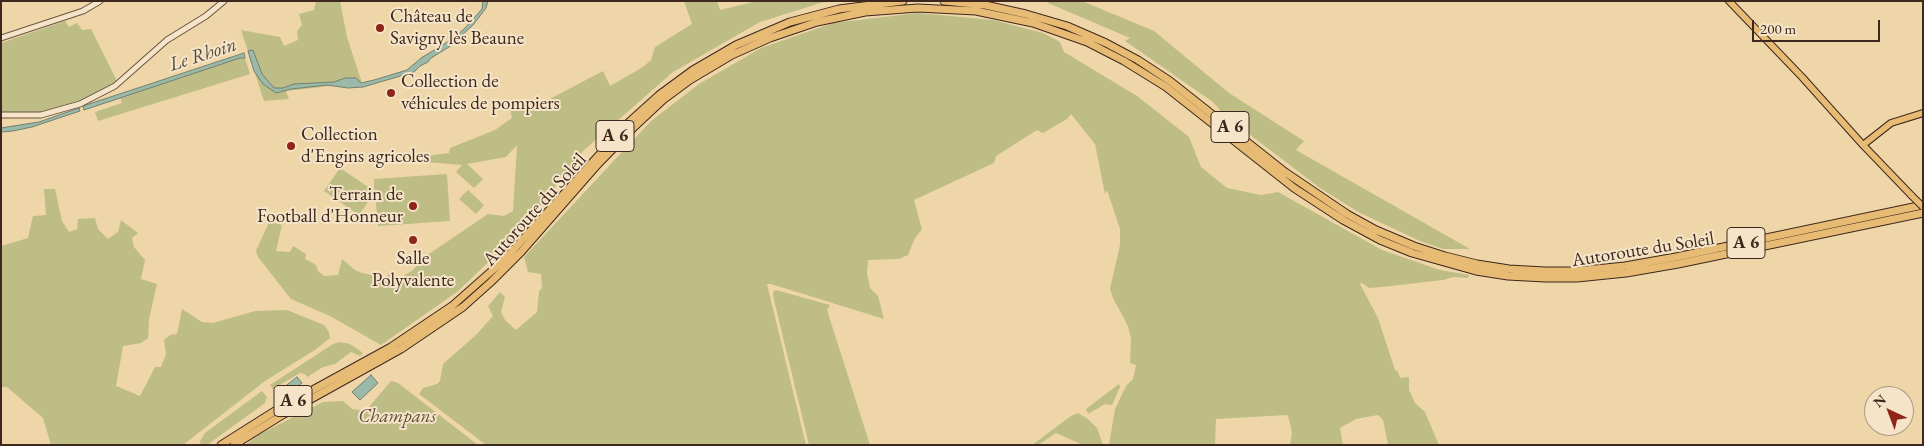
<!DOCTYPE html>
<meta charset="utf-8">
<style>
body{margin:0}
#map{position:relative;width:1924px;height:446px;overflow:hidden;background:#efd6a9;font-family:"EB Garamond",serif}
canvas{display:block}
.frame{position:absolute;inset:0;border:2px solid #3d271f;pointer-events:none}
.north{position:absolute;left:1864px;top:386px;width:50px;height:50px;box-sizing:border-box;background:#f5e4c7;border:1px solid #ab9884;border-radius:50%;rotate:317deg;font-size:14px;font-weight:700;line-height:20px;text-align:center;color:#3d271f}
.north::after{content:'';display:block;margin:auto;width:18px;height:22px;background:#8f2418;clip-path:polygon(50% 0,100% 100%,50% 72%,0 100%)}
.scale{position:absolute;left:1752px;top:20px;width:128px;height:22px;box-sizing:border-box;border:2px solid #3d271f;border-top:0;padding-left:6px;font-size:15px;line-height:18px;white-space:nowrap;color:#3d271f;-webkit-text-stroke:4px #f5e4c7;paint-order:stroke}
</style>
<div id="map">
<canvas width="1924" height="446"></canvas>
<div class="frame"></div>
<div class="north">N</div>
<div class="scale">200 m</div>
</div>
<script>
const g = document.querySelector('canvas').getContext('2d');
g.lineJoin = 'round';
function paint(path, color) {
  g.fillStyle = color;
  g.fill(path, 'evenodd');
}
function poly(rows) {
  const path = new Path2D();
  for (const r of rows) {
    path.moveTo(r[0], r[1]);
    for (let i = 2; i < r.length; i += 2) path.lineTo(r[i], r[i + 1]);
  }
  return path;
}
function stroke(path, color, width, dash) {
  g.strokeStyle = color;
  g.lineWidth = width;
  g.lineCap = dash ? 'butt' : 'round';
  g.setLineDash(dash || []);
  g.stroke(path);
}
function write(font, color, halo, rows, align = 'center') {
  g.font = font + ' "EB Garamond",serif';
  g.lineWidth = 4;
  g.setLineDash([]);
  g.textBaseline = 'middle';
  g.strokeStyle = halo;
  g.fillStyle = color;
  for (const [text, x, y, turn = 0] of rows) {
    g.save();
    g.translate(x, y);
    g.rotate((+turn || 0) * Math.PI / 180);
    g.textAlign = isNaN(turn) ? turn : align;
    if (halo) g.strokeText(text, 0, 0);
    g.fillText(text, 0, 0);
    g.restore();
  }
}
paint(poly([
 [316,1,340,1,347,37,363,86,330,86,286,91,289,99,264,101,241,30,280,37,284,46,298,40,297,31,302,25,299,14,314,10],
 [684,1,717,1,720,10,757,1,827,1,760,22,673,72,584,150,519,233,457,292,381,345,330,316,291,299,258,257,256,251,269,222,282,225,276,251,290,252,293,246,306,254,305,259,316,265,318,271,324,276,338,275,342,259,355,270,362,273,377,276,385,280,389,273,399,279,413,270,423,258,488,214,504,216,513,211,517,145,506,157,467,164,483,179,474,188,456,172,462,165,425,162,427,156,449,153,450,148,495,130,512,118,509,104,518,100,525,112,603,71,610,86,643,67,651,60,655,47,692,24],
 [1047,1,1082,1,1154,31,1229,93,1304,141,1296,150,1470,249,1443,249,1420,241,1360,213,1320,188,1224,115,1213,102,1125,41,1130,38,1048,3],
 [918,13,993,20,1043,33,1060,42,1064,52,1137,96,1189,137,1201,167,1227,188,1261,195,1278,192,1382,250,1440,270,1469,275,1468,278,1454,277,1443,280,1382,287,1369,288,1362,283,1360,284,1378,318,1395,370,1398,372,1400,378,1409,377,1409,390,1415,403,1425,412,1439,445,1388,445,1383,420,1378,415,1356,419,1340,428,1343,445,1290,445,1292,433,1289,419,1287,415,1216,419,1215,445,1109,445,1115,409,1126,386,1133,379,1136,365,1130,363,1131,339,1128,326,1113,298,1110,289,1120,245,1120,229,1107,190,1105,194,1095,144,1071,114,1067,119,1043,133,1037,130,996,156,994,163,914,200,922,229,915,238,908,255,899,259,868,260,867,273,870,288,878,296,884,319,771,284,767,284,806,445,486,445,419,394,423,388,437,384,440,381,443,364,477,334,493,316,488,306,500,292,505,297,501,312,505,320,516,330,537,312,539,291,542,288,541,274,528,272,524,257,651,121,699,84,761,48,833,23],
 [65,21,69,27,77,23,82,30,91,29,117,81,80,104,55,111,1,115,1,43],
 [239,58,245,58,250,74,98,121,95,112,122,103,120,97],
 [340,168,374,191,374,179,447,174,450,221,378,226,375,192,359,215,324,191],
 [44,189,55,189,62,221,69,232,77,229,78,219,95,218,98,229,108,239,118,232,121,220,138,233,132,238,134,247,145,260,141,279,157,284,149,319,148,338,141,343,123,346,116,386,140,396,155,367,161,367,166,354,164,340,170,335,177,334,182,309,202,322,213,323,255,311,287,310,324,325,329,332,330,338,315,350,265,381,183,445,51,445,43,418,7,387,1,387,1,246,28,238,33,216,46,215],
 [468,190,484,205,476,214,459,199],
 [776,290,830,305,827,310,870,445,809,445,774,300,773,292],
 [340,342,350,344,363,353,360,356,351,352,335,364,323,367,307,377,305,374,300,373,273,389,270,385,333,344],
 [391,381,398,383,478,445,245,445,260,434,323,402,343,401,352,409,360,410,369,407],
 [1119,384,1120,387,1112,405,1105,404,1088,414,1086,409],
 [262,391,267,397,265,403,207,445,201,445,200,441,205,433],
 [1078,413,1088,419,1097,428,1103,445,1083,445,1056,433,1038,445,1032,445,1071,416]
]), '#bdbd85');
const water = poly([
 [483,1,488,1,486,8,473,25,449,47,431,58,428,62,420,66,414,72,363,87,348,88,327,85,291,89,276,93,263,84,254,71,248,51,253,50,262,74,274,88,283,88,294,84,334,82,345,78,356,78,361,83,374,80,407,70,421,58,454,38,466,27,482,9,483,1],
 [244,53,245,58,240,58,84,110,83,106,244,53],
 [79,108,80,111,32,127,13,131,1,132,1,128,39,122,79,108],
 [371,375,378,383,360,400,352,392,371,375],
 [297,377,302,383,287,393,283,388,297,377]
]);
paint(water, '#9ab9a8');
stroke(water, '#757f71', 1);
const minor = poly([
 [1,38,83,11,100,1],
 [1,115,41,115,55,111,80,104,115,86,167,40,206,16,224,1]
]);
const major = poly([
 [1729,1,1802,77,1863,145,1912,196],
 [1863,145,1891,123,1923,113]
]);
const highway = poly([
 [944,1,985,5,1026,14,1067,26,1106,43,1138,60,1170,81,1285,172,1347,214,1376,230,1414,246,1445,256,1477,264,1509,269,1545,271,1576,271,1625,266,1676,257,1923,205],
 [221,445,278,409,391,347,452,306,504,260,628,123,659,95,693,70,736,45,790,22,839,9,903,1],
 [234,445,284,414,401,349,463,307,491,282,521,252,598,164,633,128,663,100,690,80,732,55,770,38,817,22,865,12,918,8,976,11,1033,23,1087,42,1124,61,1166,87,1294,188,1343,220,1380,240,1412,253,1476,271,1508,276,1545,278,1577,278,1626,273,1678,264,1923,213]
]);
stroke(minor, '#6a5342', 7);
stroke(major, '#3d271f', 8);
stroke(highway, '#3d271f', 9);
stroke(minor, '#f5e4c7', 5);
stroke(major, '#e8bb74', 6);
stroke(highway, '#e8bb74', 7);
const majorBridge = poly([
 [1912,196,1923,207]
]);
stroke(majorBridge, '#3d271f', 8, []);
stroke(majorBridge, '#e8bb74', 6);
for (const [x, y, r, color] of [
 [380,28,5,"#8f2418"],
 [391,93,5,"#8f2418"],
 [291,146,5,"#8f2418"],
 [413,206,5,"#8f2418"],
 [413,240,5,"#8f2418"]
]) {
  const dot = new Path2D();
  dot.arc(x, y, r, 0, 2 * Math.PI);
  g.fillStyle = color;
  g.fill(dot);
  stroke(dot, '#f5e4c7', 2);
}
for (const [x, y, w] of [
 [1230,127,38],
 [615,136,38],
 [1746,243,38],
 [293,401,38]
]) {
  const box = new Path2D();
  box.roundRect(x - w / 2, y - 15.5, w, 31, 4);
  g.fillStyle = '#f5e4c7';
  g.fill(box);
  stroke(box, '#3d271f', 1);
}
write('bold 18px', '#3d271f', null, [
 ["A 6",1230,127],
 ["A 6",615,136],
 ["A 6",1746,243],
 ["A 6",293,401]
]);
write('19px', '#3d271f', '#f5e4c7', [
 ["Château de",390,17],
 ["Savigny lès Beaune",390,39],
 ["Collection de",401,82],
 ["véhicules de pompiers",401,104],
 ["Collection",301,135],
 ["d'Engins agricoles",301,157],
 ["Terrain de",403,195,"right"],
 ["Football d'Honneur",403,217,"right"],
 ["Salle",413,259,"center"],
 ["Polyvalente",413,281,"center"]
], 'left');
write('19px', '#3d271f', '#f5e4c7', [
 ["Autoroute du Soleil",535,210,-48],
 ["Autoroute du Soleil",1643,250,-9]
]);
write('italic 19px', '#5d4c38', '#f5e4c7', [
 ["Champans",397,417]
]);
write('italic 20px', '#544c41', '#f5e4c7', [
 ["Le Rhoin",203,55,-18]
]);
</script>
